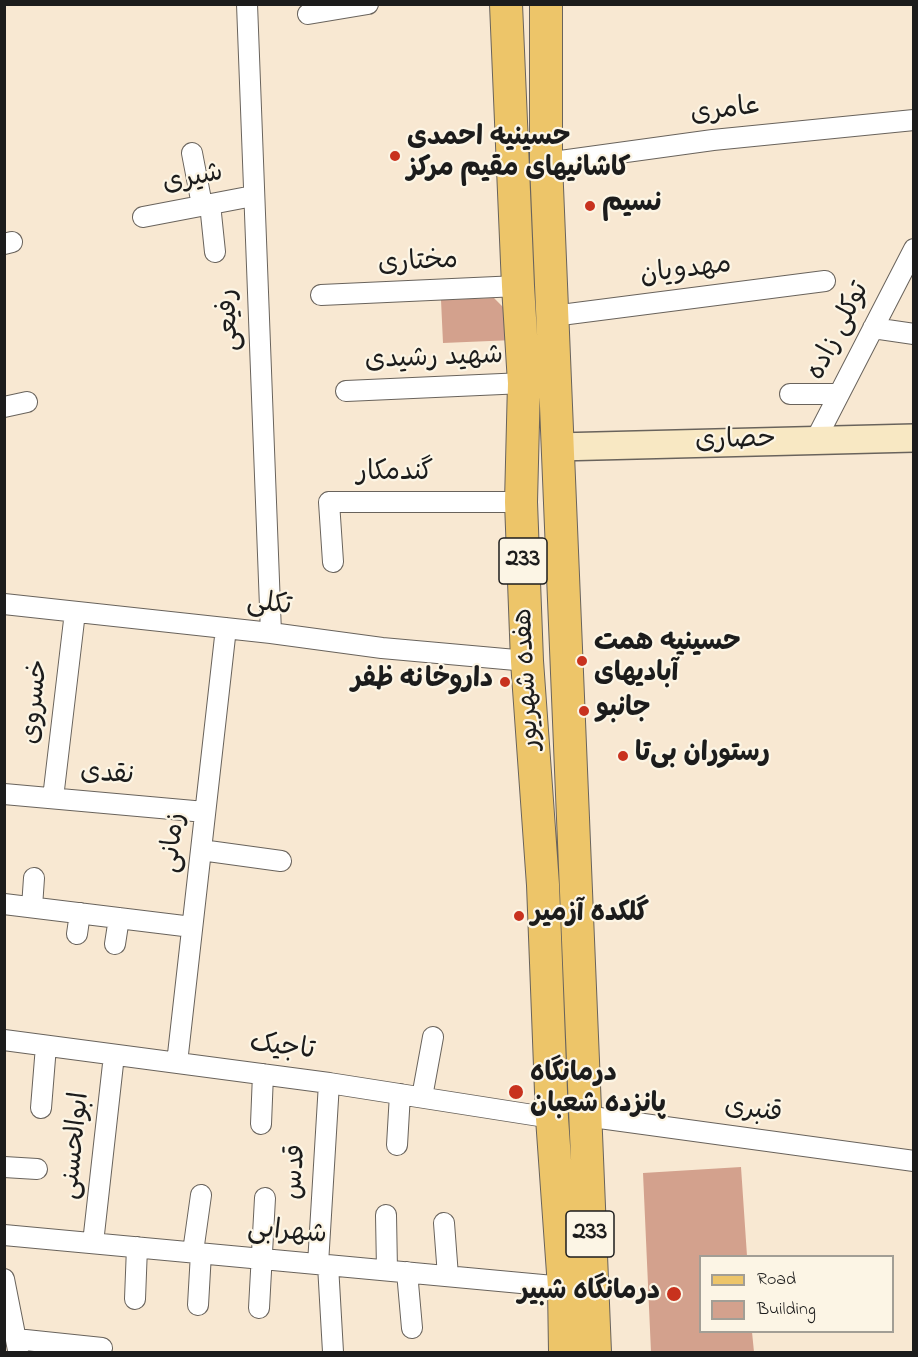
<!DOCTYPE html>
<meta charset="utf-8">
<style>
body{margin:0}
#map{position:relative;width:918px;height:1357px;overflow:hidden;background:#f8e8d2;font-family:"Indie Flower",sans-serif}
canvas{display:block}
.frame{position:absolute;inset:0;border:6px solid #1c1c1c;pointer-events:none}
.legend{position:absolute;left:699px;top:1255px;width:195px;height:78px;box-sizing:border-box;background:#fcf5e5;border:2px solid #a29e95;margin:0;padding:8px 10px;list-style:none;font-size:18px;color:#1c1c1c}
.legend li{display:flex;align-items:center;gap:12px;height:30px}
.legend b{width:30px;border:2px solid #a29e95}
</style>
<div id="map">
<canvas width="918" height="1357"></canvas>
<div class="frame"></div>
<ul class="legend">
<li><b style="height:8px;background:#edc569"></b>Road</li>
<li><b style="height:16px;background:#d3a18d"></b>Building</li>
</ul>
</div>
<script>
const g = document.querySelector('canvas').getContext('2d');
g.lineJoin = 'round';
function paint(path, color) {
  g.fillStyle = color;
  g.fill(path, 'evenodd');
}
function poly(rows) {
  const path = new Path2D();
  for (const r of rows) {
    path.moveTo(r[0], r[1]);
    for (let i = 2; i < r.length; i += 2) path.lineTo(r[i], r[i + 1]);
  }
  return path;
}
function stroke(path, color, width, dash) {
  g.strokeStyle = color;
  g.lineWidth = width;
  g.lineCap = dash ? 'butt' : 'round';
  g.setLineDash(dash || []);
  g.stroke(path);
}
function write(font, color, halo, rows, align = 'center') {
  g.font = font + ' "Indie Flower","Playpen Sans Arabic",sans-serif';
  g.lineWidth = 4.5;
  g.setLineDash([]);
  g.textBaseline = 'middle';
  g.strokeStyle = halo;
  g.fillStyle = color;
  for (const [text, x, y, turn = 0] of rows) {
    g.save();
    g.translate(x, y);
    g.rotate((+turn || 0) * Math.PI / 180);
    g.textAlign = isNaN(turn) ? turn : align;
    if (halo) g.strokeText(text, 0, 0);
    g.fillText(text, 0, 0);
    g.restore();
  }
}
paint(poly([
 [494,298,505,309,514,340,443,343,441,300],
 [741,1167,747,1256,700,1256,700,1332,752,1332,754,1352,651,1352,643,1173]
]), '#d3a18d');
const street = poly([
 [247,4,271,633],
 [308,14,368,4],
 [192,153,202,205],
 [546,163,713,140,914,120],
 [210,204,215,252],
 [143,217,253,196],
 [4,244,12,242],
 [321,295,518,286],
 [553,316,825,281],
 [873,328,914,334],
 [346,391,524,383],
 [790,394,839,394],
 [4,407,27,402],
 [815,441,914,249],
 [333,562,329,502,521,502],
 [4,604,271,633,382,648,527,661],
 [4,794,205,812],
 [53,798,75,612],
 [201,850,281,861],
 [4,904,192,927],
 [32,907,34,878],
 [77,934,80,913],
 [115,944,119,918],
 [4,1040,329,1083,552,1118],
 [177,1063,226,628],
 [422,1097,433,1037],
 [41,1108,46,1046],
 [585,1116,914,1161],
 [261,1124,263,1074],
 [397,1145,400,1094],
 [4,1167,37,1169],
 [386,1215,387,1270],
 [444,1223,448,1276],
 [4,1235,564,1287],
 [93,1243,114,1055],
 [193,1252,201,1195],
 [318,1264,329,1083],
 [328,1265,333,1352],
 [407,1272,412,1328],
 [4,1279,18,1350],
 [135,1299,137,1247],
 [198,1305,201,1253],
 [259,1308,265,1198],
 [16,1339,102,1348]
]);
const secondary = poly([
 [557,447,914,438]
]);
const primary = poly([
 [506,4,518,286,524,383,521,502,527,661,543,885,552,1118,564,1287,565,1352],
 [546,4,546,163,595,1352]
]);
stroke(street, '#69635c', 22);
stroke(secondary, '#69635c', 30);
stroke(primary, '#69635c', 34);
stroke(street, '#fff', 20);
stroke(secondary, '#f8e8c3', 27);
stroke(primary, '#edc569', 32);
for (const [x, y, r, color] of [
 [395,156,6,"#c8321e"],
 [590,206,6,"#c8321e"],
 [582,661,6,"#c8321e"],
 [505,682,6,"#c8321e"],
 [584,711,6,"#c8321e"],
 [623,756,6,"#c8321e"],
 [519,916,6,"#c8321e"],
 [516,1092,8,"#c8321e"],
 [674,1294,8,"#c8321e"]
]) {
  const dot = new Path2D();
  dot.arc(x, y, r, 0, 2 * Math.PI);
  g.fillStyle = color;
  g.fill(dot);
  stroke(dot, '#fcf5e5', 2);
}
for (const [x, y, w] of [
 [523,561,48],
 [590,1234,48]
]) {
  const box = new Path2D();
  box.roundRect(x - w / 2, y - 23, w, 46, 4.5);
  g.fillStyle = '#fcf5e5';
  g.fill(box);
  stroke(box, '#1c1c1c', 1.5);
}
write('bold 26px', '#1c1c1c', null, [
 ["233",523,561],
 ["233",590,1234]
]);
write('27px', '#1c1c1c', '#fcf5e5', [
 ["عامری",726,112,-7],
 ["شیری",193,180,-11],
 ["مختاری",418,264,-3],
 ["مهدویان",686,272,-7],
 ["رفیعی",231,320,-93],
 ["توکلی زاده",840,332,-63],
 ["شهید رشیدی",434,360,-2],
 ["حصاری",735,442,-1],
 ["گندمکار",395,475],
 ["تکلی",269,606,7],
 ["هفده شهریور",529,679,-93],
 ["خسروی",37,702,-84],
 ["نقدی",107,776,5],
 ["زمانی",175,843,-84],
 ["تاجیک",282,1049,7],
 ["قنبری",753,1112,8],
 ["ابوالحسنی",77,1146,-84],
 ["قدس",297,1172,-86],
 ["شهرابی",287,1234,5]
]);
write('bold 27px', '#1c1c1c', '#fcf5e5', [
 ["حسینیه احمدی",407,140],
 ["کاشانیهای مقیم مرکز",407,171],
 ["نسیم",602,206],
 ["حسینیه همت",594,645],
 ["آبادیهای",594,676],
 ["داروخانه ظفر",493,682,"right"],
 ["جانبو",596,711],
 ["رستوران بی‌تا",635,756],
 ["گلكده آزمير",531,916],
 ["درمانگاه",530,1076],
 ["پانزده شعبان",530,1107],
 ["درمانگاه شبیر",660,1294,"right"]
], 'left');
</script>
